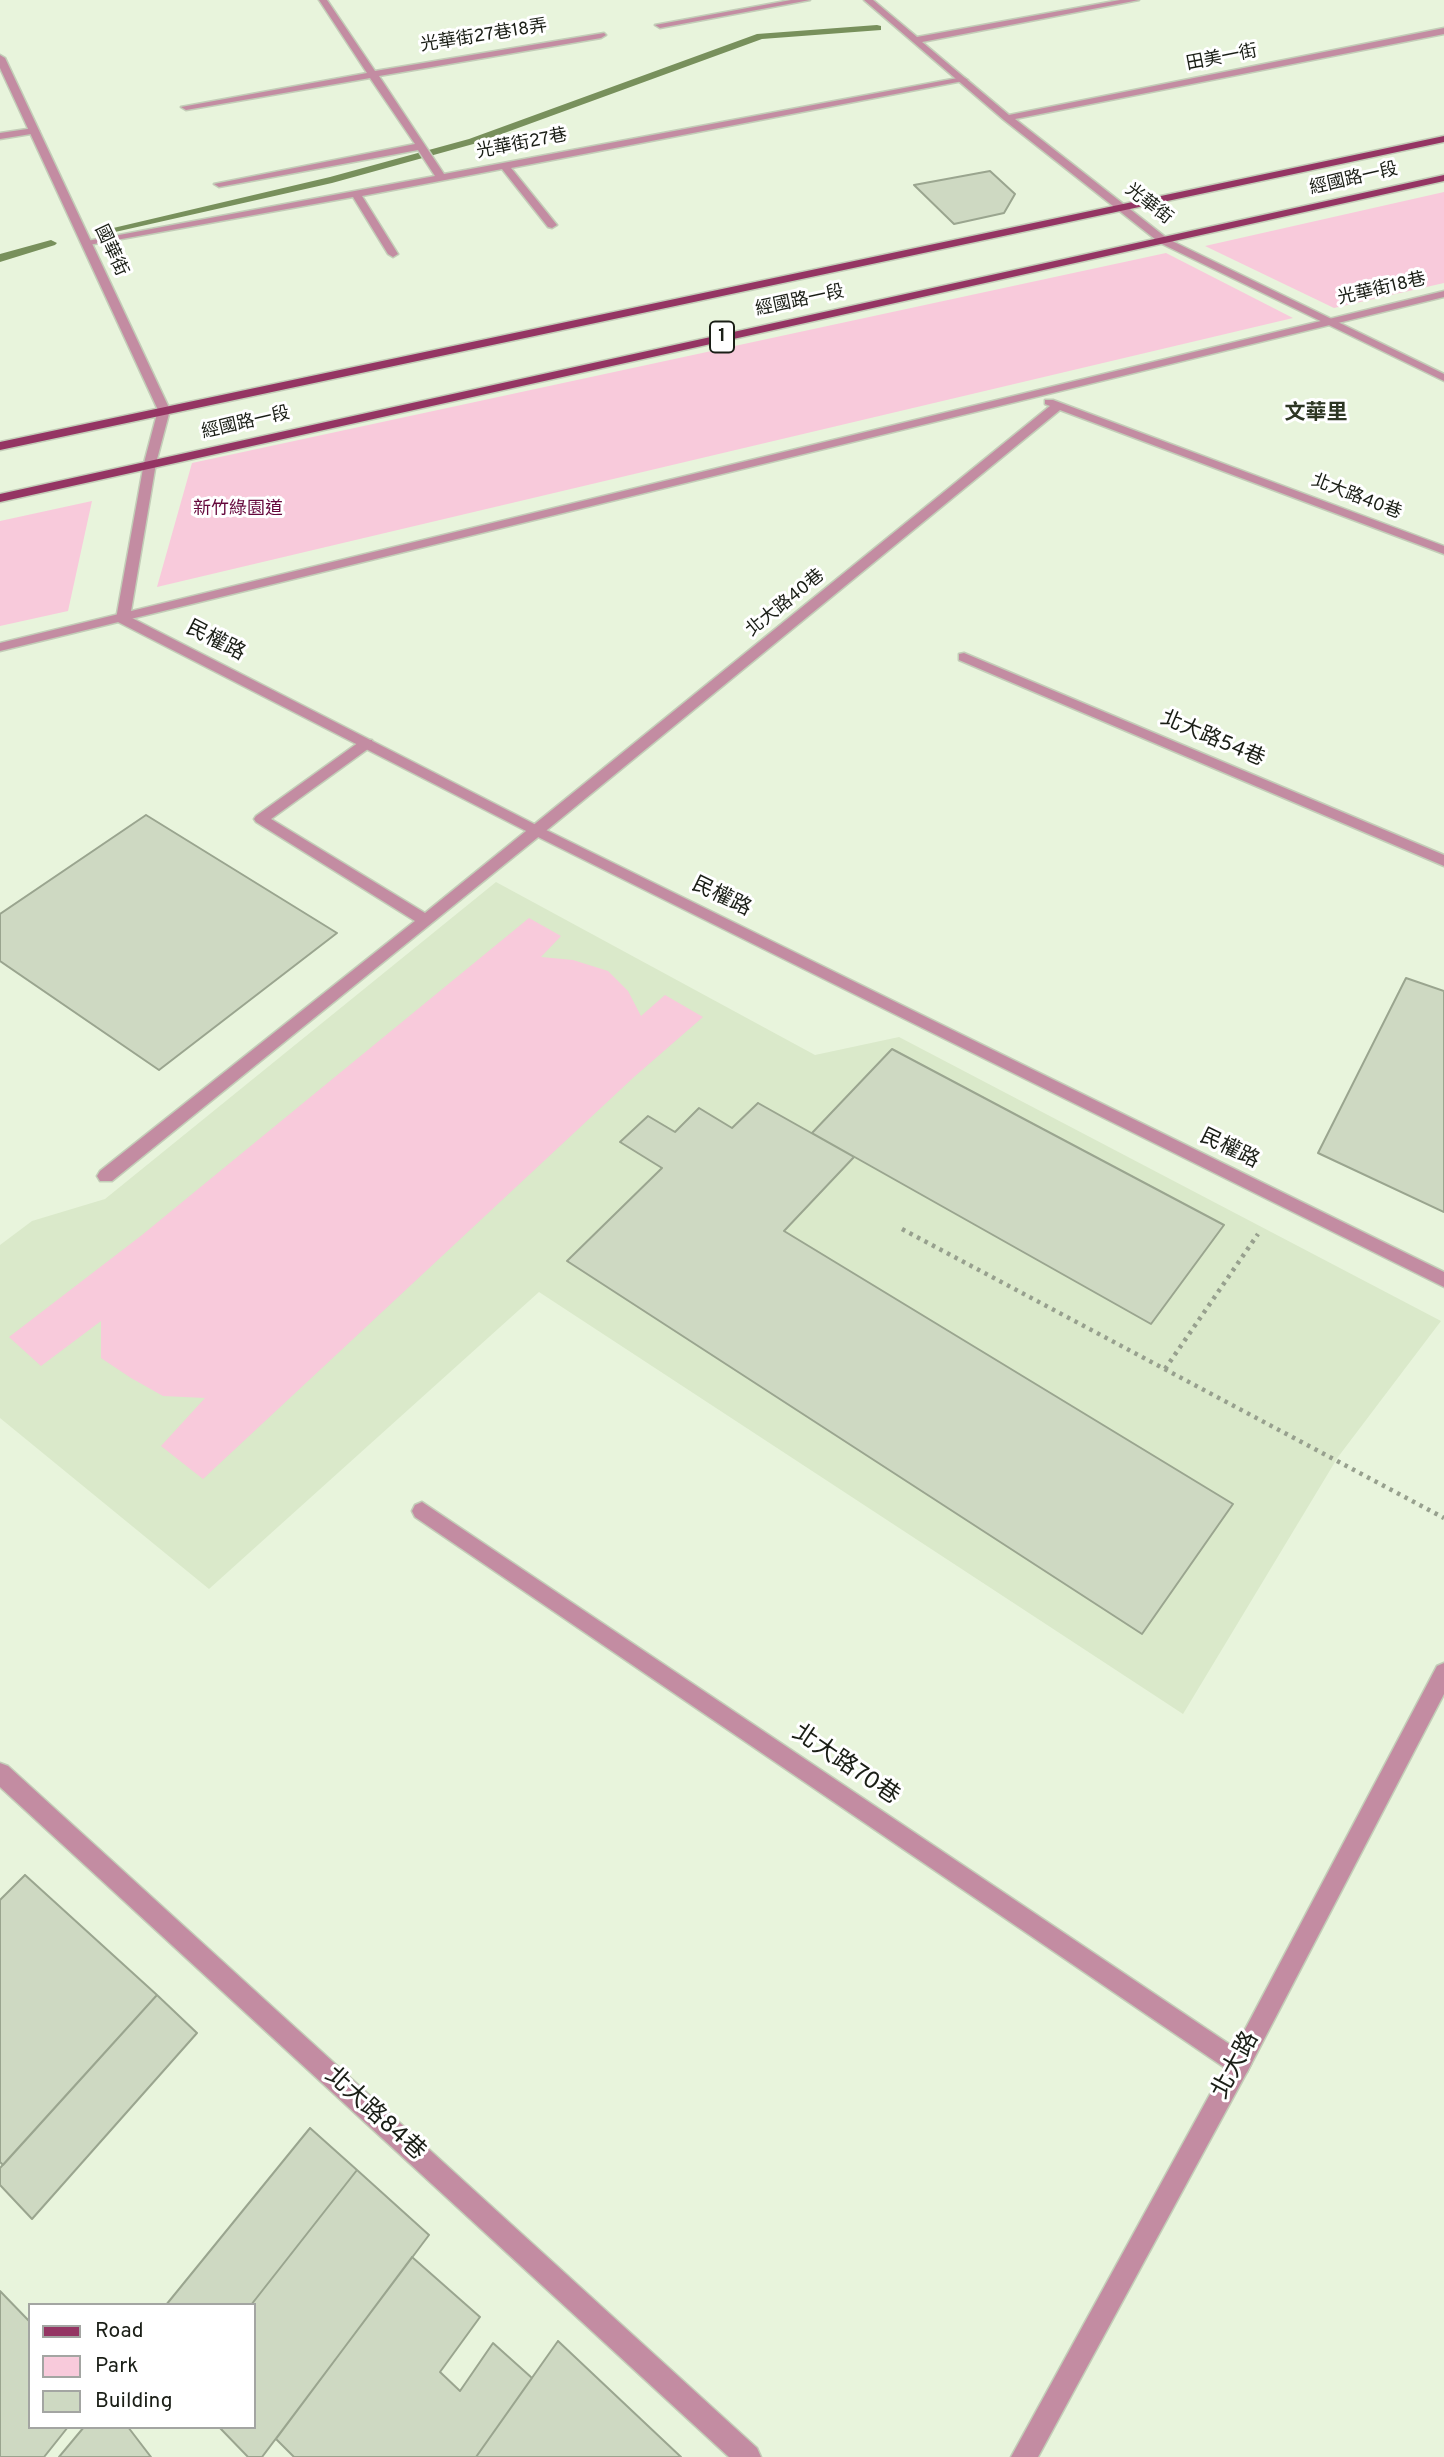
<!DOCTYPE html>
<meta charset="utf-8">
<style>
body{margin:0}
#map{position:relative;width:1444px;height:2457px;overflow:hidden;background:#e8f4dc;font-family:Overpass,sans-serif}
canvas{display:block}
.legend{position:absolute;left:28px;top:2303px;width:228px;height:126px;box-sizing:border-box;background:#fff;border:2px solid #a3a5a2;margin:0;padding:9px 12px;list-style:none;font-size:21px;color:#1a1e16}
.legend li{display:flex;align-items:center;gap:14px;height:35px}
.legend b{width:35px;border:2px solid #a3a5a2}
</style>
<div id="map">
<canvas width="1444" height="2457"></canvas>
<ul class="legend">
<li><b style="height:9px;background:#943563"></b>Road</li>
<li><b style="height:19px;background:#f8cadb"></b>Park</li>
<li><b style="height:19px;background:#ced9c2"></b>Building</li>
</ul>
</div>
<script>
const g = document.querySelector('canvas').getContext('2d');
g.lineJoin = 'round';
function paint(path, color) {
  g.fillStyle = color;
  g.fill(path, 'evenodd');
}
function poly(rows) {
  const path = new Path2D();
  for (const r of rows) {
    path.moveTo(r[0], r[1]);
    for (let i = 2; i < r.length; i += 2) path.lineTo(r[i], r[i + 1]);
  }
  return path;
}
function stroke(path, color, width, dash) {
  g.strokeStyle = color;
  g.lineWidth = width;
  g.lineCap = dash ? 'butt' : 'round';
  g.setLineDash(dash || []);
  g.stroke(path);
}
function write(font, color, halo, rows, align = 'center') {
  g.font = font + ' Overpass,"Noto Sans TC",sans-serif';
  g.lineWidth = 6;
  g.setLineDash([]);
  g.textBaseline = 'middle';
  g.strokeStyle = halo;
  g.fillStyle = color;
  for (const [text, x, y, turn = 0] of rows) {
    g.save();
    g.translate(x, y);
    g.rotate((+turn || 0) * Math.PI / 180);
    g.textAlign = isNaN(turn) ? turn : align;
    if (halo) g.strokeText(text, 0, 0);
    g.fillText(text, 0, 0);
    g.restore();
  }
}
paint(poly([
 [496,882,815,1055,899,1037,1441,1321,1338,1457,1183,1714,539,1292,209,1589,0,1418,0,1245,32,1221,105,1199]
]), '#dae9ca');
paint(poly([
 [1444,192,1444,283,1334,308,1205,246],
 [1166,253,1293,318,157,587,192,463],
 [92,501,68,611,0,626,0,521],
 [529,918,561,936,541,957,573,960,608,971,628,991,641,1016,665,995,703,1017,634,1077,203,1479,161,1446,205,1398,163,1396,131,1378,101,1358,101,1321,41,1366,9,1337,142,1235]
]), '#f8cadb');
paint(poly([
 [877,25,881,26,881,30,762,39,477,143,332,183,115,232,109,229,330,177,469,139,757,34,877,25],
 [51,240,57,243,55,245,0,262,0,254,51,240]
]), '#78905c');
const building = poly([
 [990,171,1015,194,1004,213,954,224,914,185,990,171],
 [146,815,337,933,159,1070,0,961,0,914,146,815],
 [1406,978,1444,991,1444,1212,1318,1153,1406,978],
 [892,1049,1224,1225,1151,1324,812,1133,892,1049],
 [758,1103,854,1157,784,1231,1233,1504,1142,1634,567,1261,662,1168,620,1142,648,1116,675,1132,699,1108,732,1128,758,1103],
 [25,1875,157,1995,3,2165,0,2162,0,1900,25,1875],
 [157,1995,197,2033,32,2219,0,2185,0,2168,157,1995],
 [310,2128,357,2170,251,2305,166,2305,310,2128],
 [357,2170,429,2235,262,2457,248,2457,219,2427,254,2427,254,2305,251,2305,357,2170],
 [412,2257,480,2317,440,2372,460,2391,493,2343,532,2378,476,2457,294,2457,276,2439,412,2257],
 [0,2291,30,2322,30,2427,68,2427,44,2457,0,2457,0,2291],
 [558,2341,681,2457,476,2457,558,2341],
 [84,2427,128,2427,151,2457,59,2457,84,2427]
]);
paint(building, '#ced9c2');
stroke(building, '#9aa58f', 2);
const service = poly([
 [319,0,327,0,375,71,604,33,606,35,601,38,379,76,444,174,963,77,968,80,511,168,557,225,552,228,548,227,502,169,362,196,398,254,393,257,388,254,353,197,83,246,83,242,87,241,435,176,418,150,219,187,214,184,415,144,370,78,186,110,181,107,367,73,319,0],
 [791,0,810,0,660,28,655,25,791,0],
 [34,128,39,131,37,133,0,139,0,133,34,128],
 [1444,291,1444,297,0,651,0,643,1444,291],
 [1045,400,1053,400,1444,546,1444,554,1060,410,542,834,112,1181,100,1181,97,1176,100,1171,415,921,256,822,254,819,256,816,362,740,372,740,372,746,271,819,425,913,1050,406,1045,404,1045,400],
 [964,653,1444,855,1444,866,959,660,959,654,964,653],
 [422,1502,1247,2056,1251,2064,1247,2072,1239,2076,1231,2072,415,1517,412,1511,415,1505,422,1502],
 [0,1763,8,1766,757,2448,761,2457,729,2457,0,1787,0,1763]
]);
const minor = poly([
 [864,0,873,0,917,37,1120,0,1139,0,922,42,1009,115,1444,28,1444,34,1015,119,1168,239,1444,374,1444,381,1160,243,1004,120,864,0],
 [0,55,5,58,170,410,156,463,130,617,542,828,1444,1272,1444,1287,532,834,118,622,116,619,144,463,158,410,0,68,0,55]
]);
const tertiary = poly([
 [1444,1663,1444,1694,1247,2072,1038,2457,1011,2457,1231,2056,1437,1666,1444,1663]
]);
const primary = poly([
 [1444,136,1444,142,0,450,0,442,1444,136],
 [1444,175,1444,181,0,502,0,494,1444,175]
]);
stroke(service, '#c3cdb8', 3);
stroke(minor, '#c3cdb8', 3);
stroke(tertiary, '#c3cdb8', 3);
stroke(primary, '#c3cdb8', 3);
stroke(poly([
 [902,1229,1444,1518],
 [1165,1369,1258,1234]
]), '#97a08e', 4.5, [3.5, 5]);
paint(service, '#c38ca2');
paint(minor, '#c38ca2');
paint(tertiary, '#c38ca2');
paint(primary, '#943563');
write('18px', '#1a1e16', '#fff', [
 ["光華街27巷18弄",484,37,-9],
 ["田美一街",1222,59,-11],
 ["光華街27巷",522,145,-11],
 ["經國路一段",1354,180,-13],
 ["光華街",1148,205,38],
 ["國華街",110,251,65],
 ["光華街18巷",1382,290,-13],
 ["經國路一段",800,302,-12],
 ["經國路一段",246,424,-13],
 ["北大路40巷",1356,498,21],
 ["北大路40巷",786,604,-39]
]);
write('18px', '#65083c', '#fff', [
 ["新竹綠園道",238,510]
]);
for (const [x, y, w] of [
 [722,337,24]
]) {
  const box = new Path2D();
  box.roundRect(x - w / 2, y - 15.5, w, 31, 5);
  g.fillStyle = '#fff';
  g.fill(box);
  stroke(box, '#1a1e16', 2);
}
write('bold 19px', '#1a1e16', null, [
 ["1",722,337]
]);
write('bold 21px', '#2d3623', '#fff', [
 ["文華里",1316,415]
]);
write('21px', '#1a1e16', '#fff', [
 ["民權路",215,642,27],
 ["北大路54巷",1212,740,23],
 ["民權路",721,898,26],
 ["民權路",1229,1150,26]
]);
write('24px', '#1a1e16', '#fff', [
 ["北大路70巷",845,1766,34],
 ["北大路",1237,2066,-62],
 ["北大路84巷",374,2115,42]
]);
</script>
